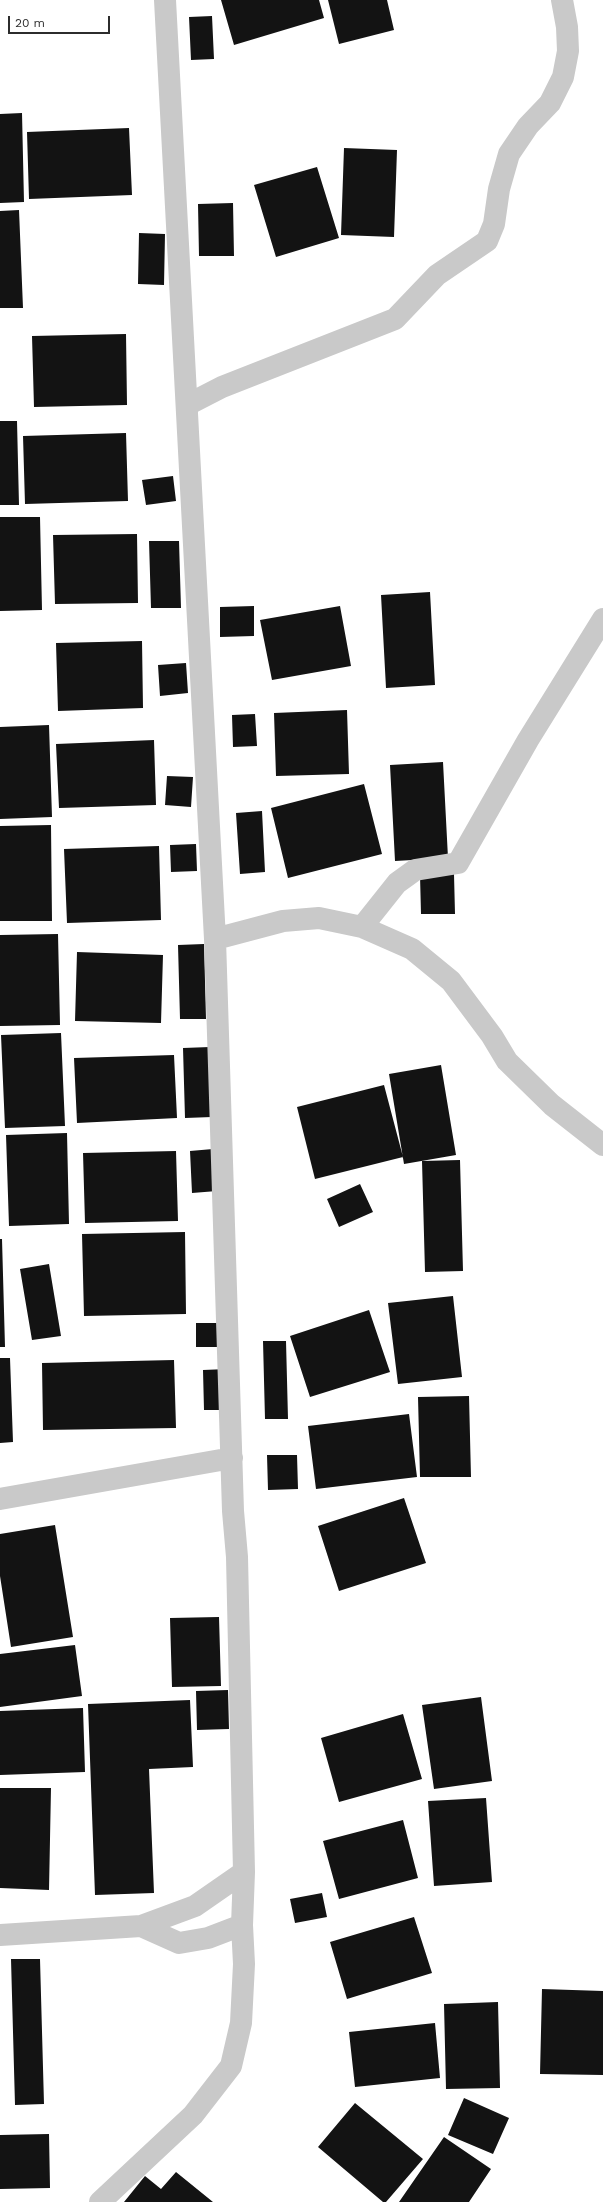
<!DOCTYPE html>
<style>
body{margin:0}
#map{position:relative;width:603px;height:2202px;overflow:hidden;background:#fff;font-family:"Work Sans",sans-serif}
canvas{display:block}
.scale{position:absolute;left:8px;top:16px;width:102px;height:18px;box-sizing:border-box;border:2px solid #2c2c2c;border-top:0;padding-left:5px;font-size:12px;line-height:14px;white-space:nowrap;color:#2c2c2c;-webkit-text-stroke:3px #fff;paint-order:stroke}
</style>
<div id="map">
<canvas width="603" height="2202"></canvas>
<div class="scale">20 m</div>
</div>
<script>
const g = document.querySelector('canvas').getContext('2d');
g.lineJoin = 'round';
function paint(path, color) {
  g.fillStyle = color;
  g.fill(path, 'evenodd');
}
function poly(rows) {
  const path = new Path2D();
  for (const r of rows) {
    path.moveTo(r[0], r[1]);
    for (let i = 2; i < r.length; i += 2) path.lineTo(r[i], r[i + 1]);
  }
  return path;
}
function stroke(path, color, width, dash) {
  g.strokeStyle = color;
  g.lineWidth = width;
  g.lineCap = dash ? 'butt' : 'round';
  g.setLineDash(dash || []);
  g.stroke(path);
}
paint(poly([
 [221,0,319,0,324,18,234,45],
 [328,0,387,0,394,30,339,44],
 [212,16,214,59,191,60,189,17],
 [22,113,24,202,0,203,0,114],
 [129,128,132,195,29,199,27,132],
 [344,148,397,150,394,237,341,235],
 [317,167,339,238,276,257,254,185],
 [233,203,234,256,199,256,198,204],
 [19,210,23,308,0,308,0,211],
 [139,233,165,234,164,285,138,284],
 [126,334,127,405,34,407,32,336],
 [0,421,17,421,19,505,0,505],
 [126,433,128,501,25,504,23,436],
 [173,476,176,501,146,505,142,480],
 [0,517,40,517,42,610,0,611],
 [137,534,138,603,55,604,53,535],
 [149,541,179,541,181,608,151,608],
 [430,592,435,685,386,688,381,595],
 [254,606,254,636,220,637,220,607],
 [340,606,351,666,272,680,260,620],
 [142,641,143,708,58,711,56,643],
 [186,663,188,693,160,696,158,665],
 [347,710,349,774,276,776,274,713],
 [255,714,257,746,233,747,232,715],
 [49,725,52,817,0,819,0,727],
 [154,740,156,805,59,808,56,744],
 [443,762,448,858,395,861,390,765],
 [167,776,193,777,191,807,165,805],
 [364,784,382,854,288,878,271,808],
 [262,811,265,872,240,874,236,813],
 [51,825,52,921,0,921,0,826],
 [196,844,197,871,171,872,170,845],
 [159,846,161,920,67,923,64,849],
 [454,874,455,914,421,914,420,875],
 [58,934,60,1025,0,1026,0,935],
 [204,944,206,1019,180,1019,178,945],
 [77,952,163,955,161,1023,75,1021],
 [61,1033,65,1126,5,1128,1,1035],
 [210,1047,212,1117,185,1118,183,1048],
 [174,1055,177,1118,77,1123,74,1058],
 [441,1065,456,1155,404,1164,389,1074],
 [384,1085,403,1157,315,1179,297,1107],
 [67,1133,69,1224,9,1226,6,1135],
 [213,1149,217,1191,192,1193,190,1151],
 [176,1151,178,1221,85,1223,83,1153],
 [460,1160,463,1271,425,1272,422,1161],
 [360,1184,373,1212,339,1227,327,1199],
 [185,1232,186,1314,84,1316,82,1234],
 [0,1239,2,1239,5,1347,0,1347],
 [49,1264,61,1336,32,1340,20,1269],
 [453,1296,462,1377,398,1384,388,1303],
 [369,1310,390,1372,310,1397,290,1336],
 [196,1323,223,1323,223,1347,196,1347],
 [263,1341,286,1341,288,1419,265,1419],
 [0,1358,10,1358,13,1442,0,1443],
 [174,1360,176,1428,43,1430,42,1363],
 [227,1369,228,1410,204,1410,203,1370],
 [469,1396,471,1477,420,1477,418,1397],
 [409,1414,417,1477,316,1489,308,1426],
 [267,1455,297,1455,298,1489,268,1490],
 [404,1498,426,1563,339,1591,318,1526],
 [55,1525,73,1637,11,1647,0,1576,0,1534],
 [219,1617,221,1686,172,1687,170,1618],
 [75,1645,82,1696,0,1707,0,1654],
 [228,1690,229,1729,197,1730,196,1691],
 [481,1697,492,1781,434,1789,422,1705],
 [190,1700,193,1767,149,1769,154,1893,95,1895,88,1704],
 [83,1708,85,1772,0,1775,0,1711],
 [403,1714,422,1779,339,1802,321,1738],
 [0,1788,51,1788,49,1890,0,1888],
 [486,1798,492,1882,434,1886,428,1801],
 [403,1820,418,1878,339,1899,323,1841],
 [322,1893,327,1917,295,1923,290,1899],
 [414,1917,432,1973,347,1999,330,1942],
 [11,1959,40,1959,44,2104,15,2105],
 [542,1989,603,1991,603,2075,540,2074],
 [498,2002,500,2088,446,2089,444,2004],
 [435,2023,440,2078,355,2087,349,2032],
 [464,2098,509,2118,493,2154,448,2135],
 [355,2103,423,2159,386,2202,383,2202,318,2147],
 [49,2134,50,2188,0,2189,0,2135],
 [444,2137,491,2169,469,2202,399,2202],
 [176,2172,213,2202,124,2202,145,2176,161,2189]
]), '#131313');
stroke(poly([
 [187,405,222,387,395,319,437,275,487,241,494,224,499,189,509,154,528,126,550,103,563,77,568,51,567,27,562,0],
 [362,927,397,883,415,870,458,863,528,740,603,619],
 [215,939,283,921,319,918,362,927,412,949,451,981,492,1036,507,1061,552,1105,603,1145],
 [0,1499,232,1458],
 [141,1926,179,1943,208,1938,242,1925,244,1872,237,1557,233,1511,215,939,165,0],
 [0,1935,141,1926,195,1906,244,1872],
 [100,2202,193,2115,231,2066,241,2023,244,1964,242,1925]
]), '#c9c9c9', 22);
</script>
